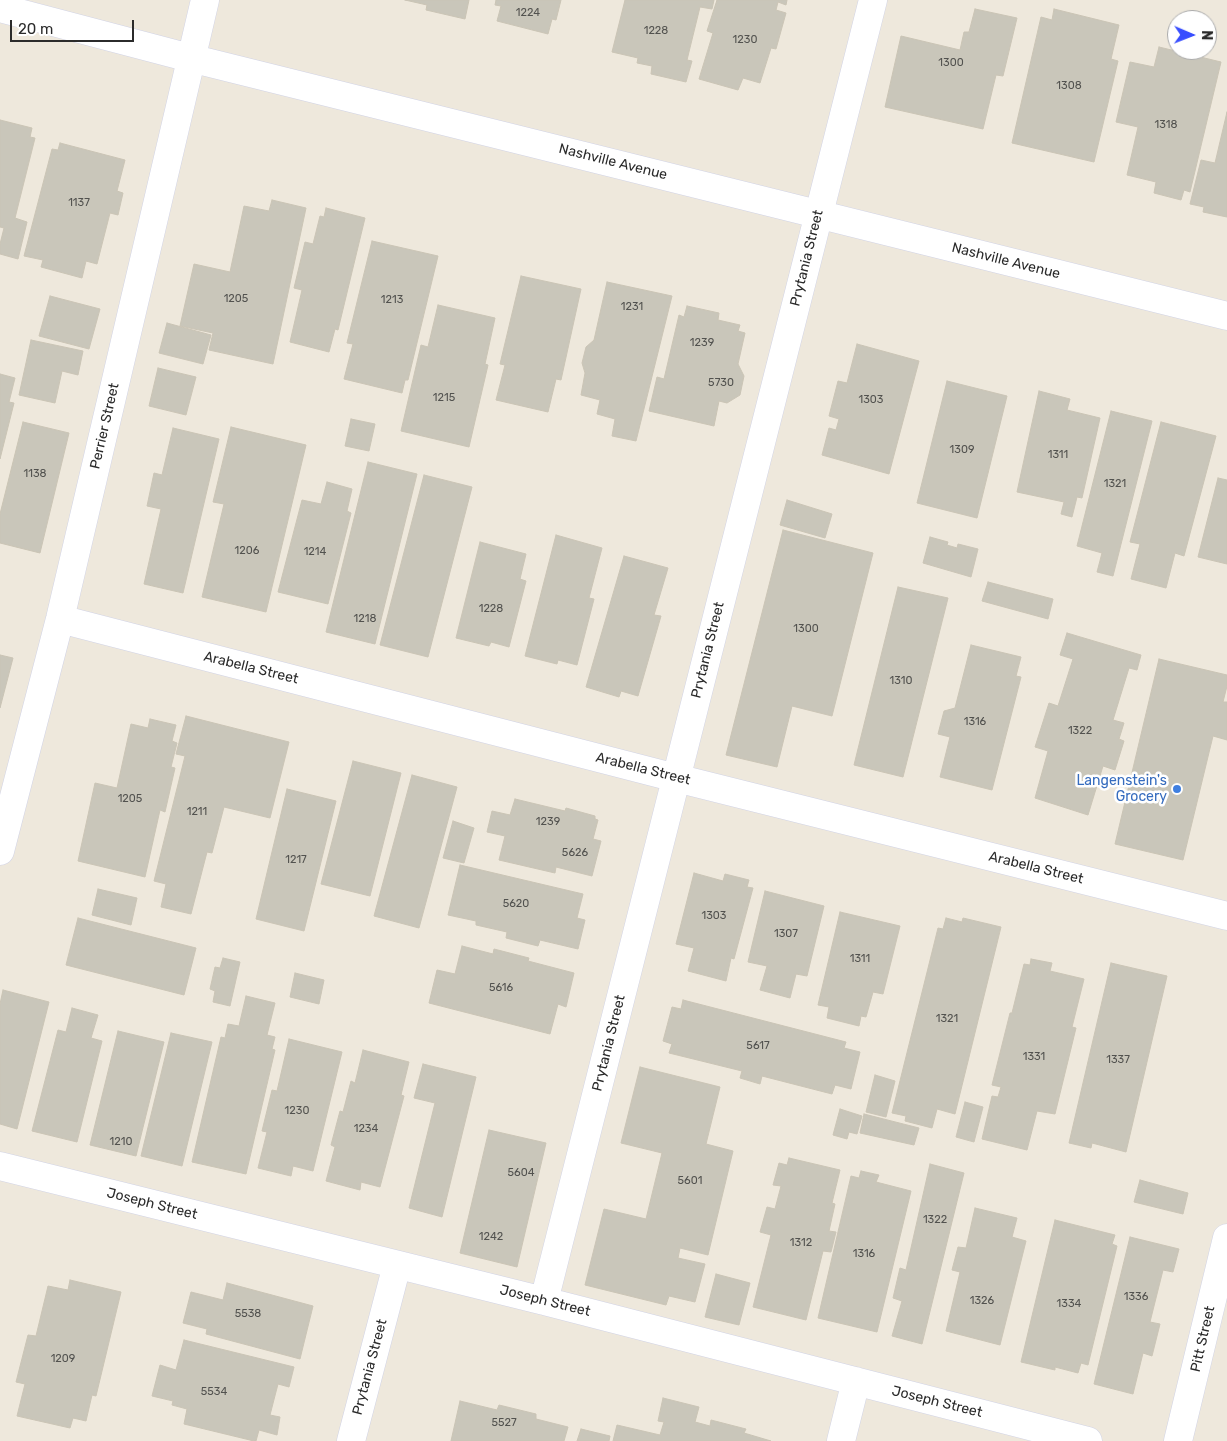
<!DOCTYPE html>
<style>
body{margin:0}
#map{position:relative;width:1227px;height:1441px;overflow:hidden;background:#eee8dc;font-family:Rubik,sans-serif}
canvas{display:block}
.north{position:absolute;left:1167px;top:10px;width:50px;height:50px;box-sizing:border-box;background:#fff;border:1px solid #aaa;border-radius:50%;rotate:91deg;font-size:14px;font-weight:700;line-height:20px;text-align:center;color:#2b2b2b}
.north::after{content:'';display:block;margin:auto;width:18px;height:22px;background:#384eff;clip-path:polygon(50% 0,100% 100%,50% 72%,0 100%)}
.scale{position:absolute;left:10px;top:20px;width:124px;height:22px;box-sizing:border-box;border:2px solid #2b2b2b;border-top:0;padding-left:6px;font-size:15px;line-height:18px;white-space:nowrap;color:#2b2b2b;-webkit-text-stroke:4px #fff;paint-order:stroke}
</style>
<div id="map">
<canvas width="1227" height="1441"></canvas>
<div class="north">N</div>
<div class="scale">20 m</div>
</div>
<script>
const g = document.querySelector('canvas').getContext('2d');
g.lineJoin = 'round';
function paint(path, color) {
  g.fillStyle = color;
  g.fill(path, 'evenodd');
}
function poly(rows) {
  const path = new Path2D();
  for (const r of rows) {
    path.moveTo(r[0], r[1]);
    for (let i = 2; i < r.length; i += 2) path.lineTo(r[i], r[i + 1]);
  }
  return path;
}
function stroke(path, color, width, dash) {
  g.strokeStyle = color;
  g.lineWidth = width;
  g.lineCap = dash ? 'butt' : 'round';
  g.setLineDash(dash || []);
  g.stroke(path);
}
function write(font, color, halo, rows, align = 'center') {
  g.font = font + ' Rubik,sans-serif';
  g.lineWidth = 5;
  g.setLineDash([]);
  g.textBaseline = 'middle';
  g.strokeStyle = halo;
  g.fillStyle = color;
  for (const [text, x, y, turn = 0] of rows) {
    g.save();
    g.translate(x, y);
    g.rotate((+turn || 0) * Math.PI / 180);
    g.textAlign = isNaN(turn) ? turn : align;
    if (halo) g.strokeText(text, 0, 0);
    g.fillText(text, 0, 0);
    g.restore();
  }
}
const building = poly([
 [405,0,469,0,465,19,426,10,427,5,405,0],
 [496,0,561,0,556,20,552,19,548,34,497,21,501,6,495,5,496,0],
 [625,0,714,0,712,9,700,7,687,60,692,61,686,82,651,74,652,66,637,63,638,58,612,52,625,0],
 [717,0,787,0,786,5,778,2,776,10,786,13,776,49,771,48,760,83,743,78,738,90,699,79,713,33,707,31,717,0],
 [975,9,1017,18,1003,76,996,75,983,129,885,107,901,36,960,50,964,32,969,32,975,9],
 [1054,9,1119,25,1111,59,1118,61,1094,162,1012,143,1041,17,1052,20,1054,9],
 [1159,47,1221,62,1190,192,1184,190,1181,200,1154,193,1156,182,1127,175,1138,127,1116,122,1130,62,1154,67,1159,47],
 [1227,112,1227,217,1203,212,1204,207,1190,204,1201,160,1215,163,1227,112],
 [0,120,32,128,30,137,35,138,15,218,27,222,18,259,0,254,0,244,4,228,0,227,0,120],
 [60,143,125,160,117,191,123,193,118,215,110,213,97,264,86,261,82,278,41,267,43,260,24,256,52,149,58,150,60,143],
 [272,200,306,208,273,364,209,350,213,333,180,326,194,264,230,272,244,206,269,211,272,200],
 [326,208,365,218,338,330,335,329,329,352,290,342,302,290,294,288,305,242,313,244,320,216,324,217,326,208],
 [372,241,438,256,408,380,405,380,402,393,344,379,353,344,347,343,372,241],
 [521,276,581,289,561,380,556,379,548,412,496,400,505,365,500,364,521,276],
 [607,282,672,296,636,441,612,436,615,419,597,414,600,400,581,395,585,373,582,363,586,347,594,340,607,282],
 [50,296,100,309,89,349,39,336,50,296],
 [438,305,495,318,485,364,488,365,469,447,401,431,421,345,428,347,438,305],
 [687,306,719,313,718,320,740,325,738,331,745,333,738,364,744,376,740,395,727,403,719,401,714,426,649,411,657,377,664,379,679,315,684,317,687,306],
 [167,323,211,335,203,364,159,353,167,323],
 [31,340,83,351,78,375,62,371,55,403,19,395,31,340],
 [857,344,919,361,889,474,822,455,829,428,836,430,839,419,829,416,838,381,847,383,857,344],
 [158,368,196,377,186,415,149,406,158,368],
 [0,374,15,378,9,402,14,403,0,459,0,374],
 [947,381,1007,396,977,518,917,503,947,381],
 [1039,391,1070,399,1067,410,1100,418,1082,498,1077,497,1072,517,1061,514,1064,502,1017,492,1039,391],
 [1111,411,1152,421,1113,576,1097,572,1102,553,1077,546,1111,411],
 [351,419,375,424,369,451,345,446,351,419],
 [23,422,69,433,40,553,0,543,0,514,23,422],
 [1161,422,1216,436,1184,556,1175,553,1166,588,1131,579,1140,544,1130,542,1161,422],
 [231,427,306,445,266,612,202,597,224,504,213,502,231,427],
 [173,428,219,439,183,593,144,584,161,509,147,506,154,473,162,475,173,428],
 [368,462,417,474,375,644,326,632,368,462],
 [424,475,472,487,428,657,380,645,424,475],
 [1218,478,1227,480,1227,564,1198,557,1218,478],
 [327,482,352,489,347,511,351,513,328,604,278,592,302,500,321,504,327,482],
 [787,500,832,514,825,538,780,525,787,500],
 [783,530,873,553,832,716,792,706,777,767,726,755,783,530],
 [556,535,602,548,589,598,594,599,577,665,558,660,557,664,525,656,556,535],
 [930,537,948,542,947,545,957,548,958,544,978,549,971,577,923,563,930,537],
 [480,542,526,554,520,579,526,581,509,647,491,642,489,646,456,638,480,542],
 [624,556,668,568,654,615,661,616,638,696,621,691,619,697,586,687,624,556],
 [988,582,1053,599,1048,619,982,601,988,582],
 [898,587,948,598,903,777,854,765,898,587],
 [1067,633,1141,655,1137,670,1129,668,1113,720,1124,723,1119,739,1124,741,1115,770,1103,766,1088,815,1035,798,1048,751,1035,747,1049,703,1058,706,1073,659,1060,655,1067,633],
 [971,645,1021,657,1016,676,1021,677,992,790,940,777,950,737,938,734,944,711,955,708,971,645],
 [0,655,13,658,0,708,0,655],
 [1159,659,1227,675,1227,686,1223,702,1227,702,1227,740,1213,736,1183,860,1115,844,1159,659],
 [186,716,289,742,270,818,224,807,212,853,207,852,191,914,161,907,166,884,154,881,185,756,176,754,186,716],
 [150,719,176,725,172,741,177,743,171,767,175,768,165,812,160,810,145,877,78,861,95,783,117,788,131,724,148,728,150,719],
 [353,761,401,773,370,896,321,884,353,761],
 [412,775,457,787,419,928,374,916,412,775],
 [287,789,336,801,304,931,256,919,287,789],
 [515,799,565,811,566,808,595,816,595,819,598,820,593,839,601,841,592,876,556,867,555,873,499,860,505,836,487,832,492,811,510,815,515,799],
 [453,821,474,828,464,863,443,858,453,821],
 [460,865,583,894,577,918,585,920,578,949,540,940,538,946,506,938,507,932,476,925,476,921,448,915,460,865],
 [694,873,723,881,725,874,749,880,747,887,753,888,734,959,731,958,726,981,688,971,694,948,676,944,694,873],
 [98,889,137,898,131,925,92,915,98,889],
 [765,891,824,906,807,976,796,974,790,998,760,990,767,966,748,962,765,891],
 [840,912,900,926,883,994,873,992,866,1017,861,1016,859,1026,827,1018,829,1007,818,1005,840,912],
 [78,918,196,948,184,995,66,965,78,918],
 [946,918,962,922,963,918,1001,927,955,1114,937,1109,932,1128,905,1121,906,1116,892,1113,938,928,943,929,946,918],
 [462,946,493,954,494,949,529,958,528,961,574,973,566,1007,558,1004,550,1034,429,1003,437,970,455,974,462,946],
 [223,958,240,962,230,1006,213,1002,215,991,210,989,215,967,220,968,223,958],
 [1031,959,1052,963,1050,971,1084,979,1072,1027,1076,1028,1055,1114,1037,1111,1027,1150,982,1139,992,1096,998,1097,1001,1087,992,1085,1010,1013,1012,1013,1024,964,1030,965,1031,959],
 [1111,963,1167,976,1126,1152,1092,1143,1091,1148,1069,1143,1111,963],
 [295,973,324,980,319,1004,290,997,295,973],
 [3,990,49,1002,17,1129,0,1124,0,1004,3,990],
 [246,996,275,1003,267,1035,275,1037,272,1049,275,1050,246,1174,192,1162,221,1037,225,1038,228,1024,239,1026,246,996],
 [683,1000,846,1042,844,1048,860,1052,851,1089,835,1085,832,1094,762,1076,760,1084,740,1078,742,1071,669,1053,672,1044,663,1041,672,1007,681,1009,683,1000],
 [72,1008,98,1015,91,1038,102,1041,77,1142,32,1131,58,1030,66,1032,72,1008],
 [118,1031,164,1042,136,1156,90,1145,118,1031],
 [171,1033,212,1042,182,1166,141,1156,171,1033],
 [289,1039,342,1052,313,1171,293,1166,291,1176,258,1168,267,1132,262,1131,272,1090,277,1091,289,1039],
 [363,1050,409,1062,401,1095,404,1096,380,1187,361,1182,360,1190,326,1181,335,1147,331,1145,340,1111,343,1112,351,1081,355,1083,363,1050],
 [423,1064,476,1077,442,1217,409,1208,435,1103,414,1098,423,1064],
 [640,1067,720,1087,706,1144,733,1151,708,1255,680,1248,678,1258,705,1264,695,1302,669,1296,666,1305,585,1285,604,1209,646,1219,662,1153,621,1143,640,1067],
 [875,1075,895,1081,886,1117,866,1112,875,1075],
 [965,1102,983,1107,974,1142,956,1137,965,1102],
 [840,1109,862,1116,857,1134,849,1132,847,1139,833,1135,840,1109],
 [864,1114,919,1128,914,1145,860,1133,864,1114],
 [489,1130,546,1143,517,1267,460,1253,489,1130],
 [789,1158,840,1170,832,1203,835,1204,829,1231,836,1232,831,1252,823,1251,806,1320,753,1307,771,1235,760,1232,767,1207,775,1209,781,1186,773,1185,779,1163,787,1165,789,1158],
 [930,1164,964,1173,922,1344,892,1336,902,1301,893,1298,900,1268,906,1270,930,1164],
 [861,1171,879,1175,876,1182,911,1191,877,1332,818,1318,851,1176,859,1178,861,1171],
 [1140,1180,1188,1193,1183,1214,1134,1202,1140,1180],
 [975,1208,1017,1218,1012,1237,1026,1241,1000,1345,946,1331,960,1272,952,1270,958,1247,966,1248,975,1208],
 [1055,1220,1115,1235,1112,1244,1117,1246,1088,1365,1081,1363,1078,1373,1055,1367,1055,1370,1021,1362,1055,1220],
 [1130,1237,1179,1249,1173,1272,1163,1270,1150,1322,1160,1324,1152,1356,1143,1353,1133,1394,1094,1384,1130,1237],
 [716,1274,750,1283,739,1325,705,1317,716,1274],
 [70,1280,121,1292,96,1396,92,1395,86,1421,73,1418,70,1428,17,1416,25,1384,16,1382,28,1335,36,1336,48,1286,68,1290,70,1280],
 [227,1283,313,1306,300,1359,206,1334,207,1329,183,1323,191,1292,223,1300,227,1283],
 [184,1340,294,1367,289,1387,278,1384,270,1415,280,1417,277,1435,259,1430,256,1441,254,1441,184,1424,187,1409,172,1405,173,1401,152,1396,160,1365,176,1370,184,1340],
 [663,1398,699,1407,695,1422,710,1426,711,1420,746,1429,744,1433,771,1441,613,1441,617,1425,660,1435,664,1422,658,1421,663,1398],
 [460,1401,497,1410,499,1405,536,1414,536,1419,568,1427,564,1441,451,1441,460,1401],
 [581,1429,610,1436,609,1441,577,1441,581,1429]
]);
paint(building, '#c9c6ba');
stroke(building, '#cac4b5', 1);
const street = poly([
 [0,8,190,58,1227,316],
 [60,619,676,778,1227,916],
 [0,851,60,619,205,0],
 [0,1166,544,1301,1088,1441],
 [544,1301,873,0],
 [351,1441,397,1265],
 [841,1441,856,1381],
 [1178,1441,1227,1238]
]);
stroke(street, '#d1d3e5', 29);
stroke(street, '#fff', 28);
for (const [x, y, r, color] of [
 [1177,789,5,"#3f7fe0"]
]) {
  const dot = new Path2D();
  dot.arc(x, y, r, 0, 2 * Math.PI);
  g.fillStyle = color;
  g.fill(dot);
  stroke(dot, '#fff', 2);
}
write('11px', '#52524f', null, [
 ["1224",528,13],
 ["1228",656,31],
 ["1230",745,40],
 ["1300",951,63],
 ["1308",1069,86],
 ["1318",1166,125],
 ["1137",79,203],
 ["1205",236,299],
 ["1213",392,300],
 ["1231",632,307],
 ["1239",702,343],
 ["5730",721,383],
 ["1215",444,398],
 ["1303",871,400],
 ["1309",962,450],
 ["1311",1058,455],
 ["1138",35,474],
 ["1321",1115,484],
 ["1206",247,551],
 ["1214",315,552],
 ["1228",491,609],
 ["1218",365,619],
 ["1300",806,629],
 ["1310",901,681],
 ["1316",975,722],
 ["1322",1080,731],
 ["1205",130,799],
 ["1211",197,812],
 ["1239",548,822],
 ["5626",575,853],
 ["1217",296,860],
 ["5620",516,904],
 ["1303",714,916],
 ["1307",786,934],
 ["1311",860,959],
 ["5616",501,988],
 ["1321",947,1019],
 ["5617",758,1046],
 ["1331",1034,1057],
 ["1337",1118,1060],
 ["1230",297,1111],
 ["1234",366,1129],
 ["1210",121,1142],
 ["5604",521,1173],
 ["5601",690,1181],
 ["1322",935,1220],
 ["1242",491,1237],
 ["1312",801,1243],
 ["1316",864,1254],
 ["1336",1136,1297],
 ["1326",982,1301],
 ["1334",1069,1304],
 ["5538",248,1314],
 ["1209",63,1359],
 ["5534",214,1392],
 ["5527",504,1423]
]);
write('14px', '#2b2b2b', '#fff', [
 ["Nashville Avenue",613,162,14],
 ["Prytania Street",807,258,-76],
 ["Nashville Avenue",1006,261,14],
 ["Perrier Street",105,426,-77],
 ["Prytania Street",708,650,-76],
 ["Arabella Street",251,668,14],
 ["Arabella Street",643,769,14],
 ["Arabella Street",1036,868,14],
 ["Prytania Street",609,1043,-76],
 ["Joseph Street",152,1204,14],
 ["Joseph Street",545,1301,14],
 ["Pitt Street",1203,1339,-77],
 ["Prytania Street",370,1367,-75],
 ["Joseph Street",937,1402,14]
]);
write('14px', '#366cbe', '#fff', [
 ["Langenstein's",1167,781],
 ["Grocery",1167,797]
], 'right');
</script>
